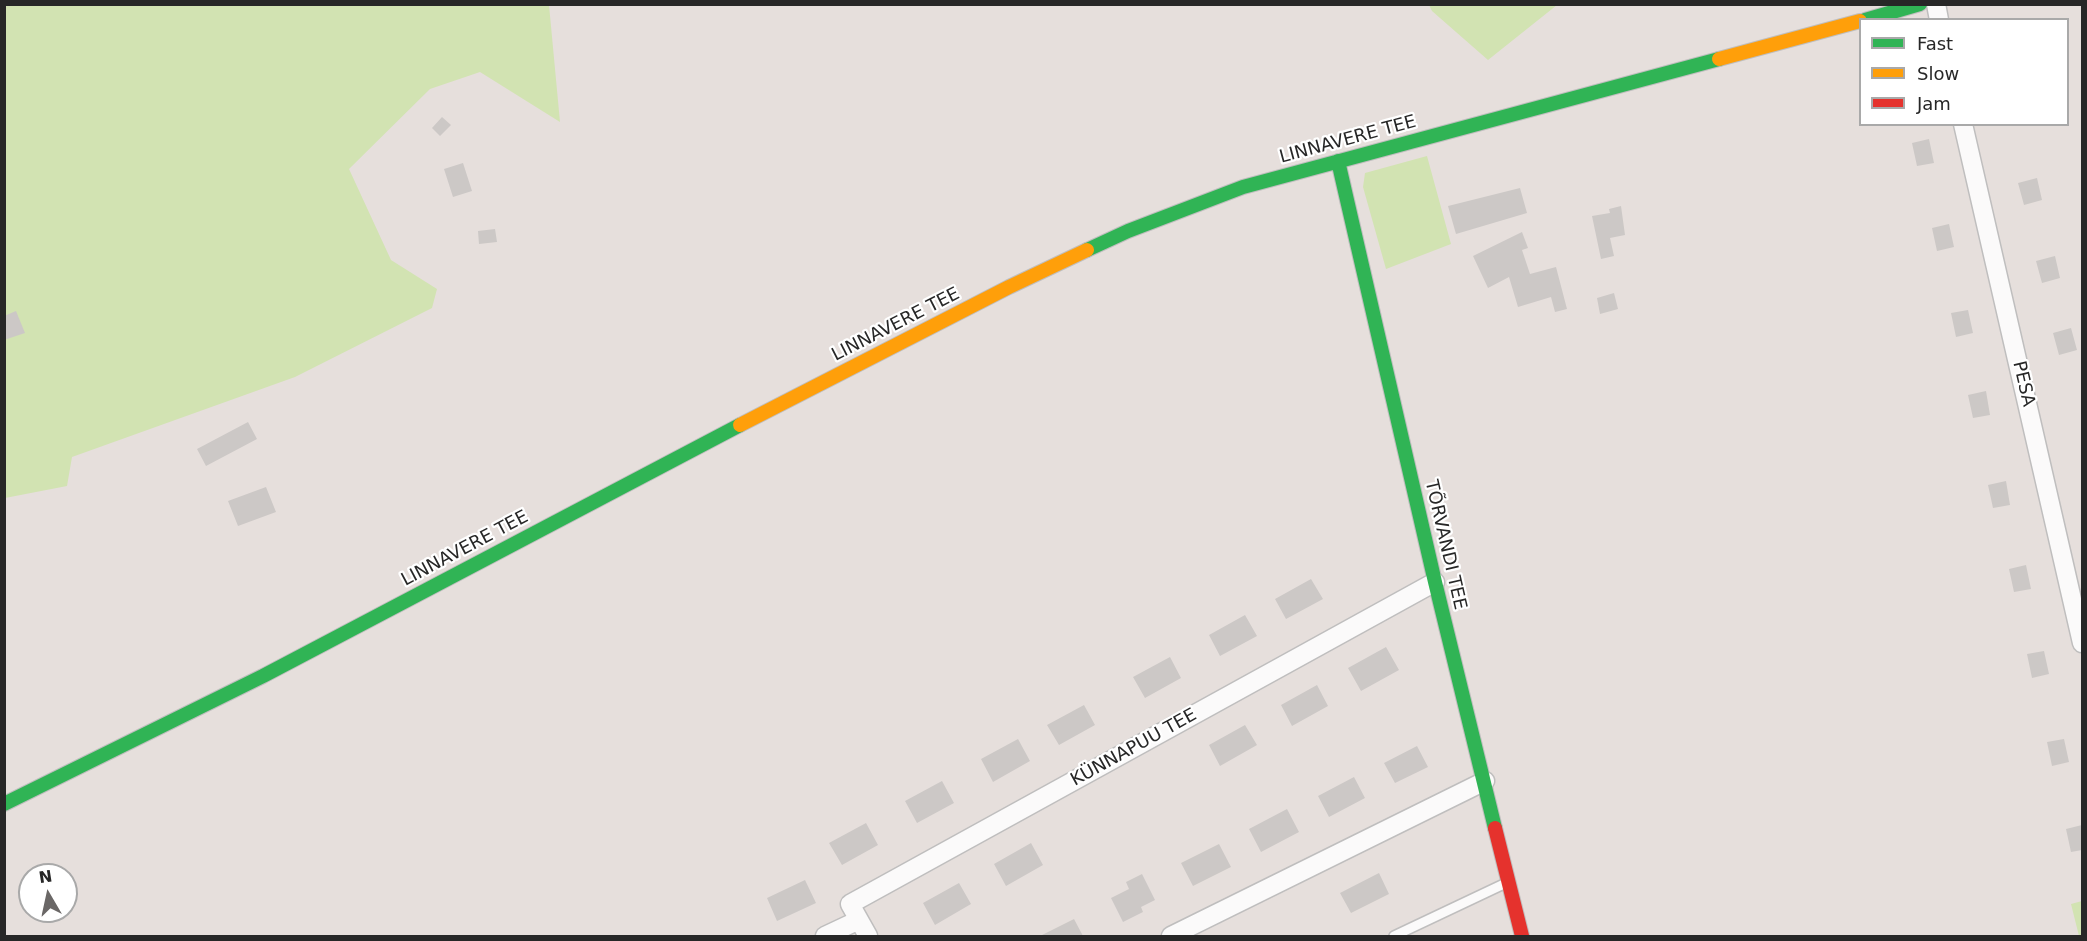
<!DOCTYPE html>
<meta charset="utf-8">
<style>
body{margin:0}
#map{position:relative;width:2087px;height:941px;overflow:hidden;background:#e6dfdc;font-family:"DejaVu Sans",sans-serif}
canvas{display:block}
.frame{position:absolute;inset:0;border:6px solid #272727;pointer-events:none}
.legend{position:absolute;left:1859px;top:18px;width:210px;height:108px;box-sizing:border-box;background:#fff;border:2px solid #a9a9a9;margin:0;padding:8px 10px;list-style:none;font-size:18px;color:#272727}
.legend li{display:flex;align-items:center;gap:12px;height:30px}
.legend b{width:30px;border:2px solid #a9a9a9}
.north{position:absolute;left:18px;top:863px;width:60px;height:60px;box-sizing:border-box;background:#fff;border:2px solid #a9a9a9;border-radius:50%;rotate:351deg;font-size:16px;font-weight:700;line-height:24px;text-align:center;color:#272727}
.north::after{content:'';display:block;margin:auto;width:21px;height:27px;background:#6a6766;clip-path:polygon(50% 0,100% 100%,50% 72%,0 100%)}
</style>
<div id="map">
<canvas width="2087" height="941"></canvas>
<div class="frame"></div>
<ul class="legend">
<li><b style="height:8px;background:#30b455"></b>Fast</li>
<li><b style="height:8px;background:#ff9f0a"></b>Slow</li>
<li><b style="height:8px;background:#e5322d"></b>Jam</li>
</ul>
<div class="north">N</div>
</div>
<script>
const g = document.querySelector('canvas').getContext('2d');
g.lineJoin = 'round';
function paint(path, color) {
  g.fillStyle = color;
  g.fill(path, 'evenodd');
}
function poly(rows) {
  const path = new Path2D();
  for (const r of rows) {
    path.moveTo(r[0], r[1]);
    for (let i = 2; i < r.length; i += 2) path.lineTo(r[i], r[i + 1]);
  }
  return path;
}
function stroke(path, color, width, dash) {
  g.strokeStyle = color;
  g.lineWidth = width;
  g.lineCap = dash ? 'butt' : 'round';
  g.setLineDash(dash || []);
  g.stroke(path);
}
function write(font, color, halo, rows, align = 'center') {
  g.font = font + ' "DejaVu Sans",sans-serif';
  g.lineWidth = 4.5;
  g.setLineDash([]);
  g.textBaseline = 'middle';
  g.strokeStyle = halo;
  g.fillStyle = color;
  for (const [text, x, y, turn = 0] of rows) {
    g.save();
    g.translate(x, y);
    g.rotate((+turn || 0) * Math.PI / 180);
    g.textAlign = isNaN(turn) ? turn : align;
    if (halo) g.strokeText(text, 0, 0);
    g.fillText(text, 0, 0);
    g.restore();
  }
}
paint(poly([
 [5,5,549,5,560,122,480,72,430,89,349,169,391,260,437,289,432,308,295,377,72,457,67,486,5,498],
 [1429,5,1557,5,1488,60,1432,11],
 [1427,156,1451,244,1386,269,1363,187,1365,173],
 [2082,901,2082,936,2079,936,2071,904]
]), '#d2e3b2');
paint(poly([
 [442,117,451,125,440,136,432,128],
 [1929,139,1934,163,1917,166,1912,143],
 [463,163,472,191,453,197,444,169],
 [2037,178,2042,200,2024,205,2018,183],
 [1520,188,1527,213,1456,234,1448,206],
 [1621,206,1625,235,1610,238,1614,256,1601,259,1592,216,1610,213,1609,209],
 [1949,224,1954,247,1937,251,1932,228],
 [495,229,497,242,479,244,478,231],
 [1522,232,1528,248,1522,250,1530,274,1556,267,1567,309,1555,312,1551,297,1518,307,1509,277,1488,288,1473,256],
 [2055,256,2060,278,2042,283,2036,261],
 [1614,293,1618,309,1600,314,1597,298],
 [1968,310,1973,333,1956,337,1951,313],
 [16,311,25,333,4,340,4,316],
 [2071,328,2077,350,2059,355,2053,333],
 [1986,391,1990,415,1973,418,1968,395],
 [248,422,257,439,206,466,197,449],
 [2006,481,2010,505,1993,508,1988,485],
 [266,487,276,512,238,526,228,501],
 [2026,565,2031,589,2014,592,2009,569],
 [1311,579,1323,599,1286,619,1275,599],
 [1245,615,1257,636,1220,656,1209,635],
 [1386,647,1399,670,1361,691,1348,668],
 [2044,651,2049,674,2032,678,2027,654],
 [1170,657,1181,678,1145,698,1133,677],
 [1317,685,1328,706,1292,726,1281,705],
 [1084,705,1095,725,1059,745,1047,725],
 [1245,725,1257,745,1220,766,1209,745],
 [1018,739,1030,761,993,782,981,759],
 [2064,739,2069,762,2052,766,2047,742],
 [1417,746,1428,767,1395,783,1384,763],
 [1354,777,1365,798,1329,817,1318,796],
 [942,781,954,803,917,823,905,801],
 [1287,809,1299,832,1261,852,1249,829],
 [866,823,878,845,842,865,829,843],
 [2082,825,2082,850,2071,852,2066,829],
 [1031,843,1043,865,1006,886,994,864],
 [1219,844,1231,867,1193,886,1181,863],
 [1379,873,1389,894,1351,913,1340,893],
 [1142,874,1155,900,1141,907,1143,912,1123,922,1111,898,1129,889,1126,882],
 [805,880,816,903,777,921,767,898],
 [959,883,971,904,935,925,923,903],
 [1074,919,1083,936,1040,936]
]), '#ccc8c6');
const lane = poly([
 [1394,936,1506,883]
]);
const street = poly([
 [1936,4,1939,20],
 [1963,124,2082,643],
 [825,936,859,920],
 [868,936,850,904,1435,582],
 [1171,936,1485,781]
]);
const fast = poly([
 [1865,20,1920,4],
 [1338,161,1435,582,1495,828],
 [1087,250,1128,231,1243,187,1719,59],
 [4,804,263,676,740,425]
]);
const slow = poly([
 [1719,59,1860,21],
 [740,425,1009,287,1087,250]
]);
const jam = poly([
 [1495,828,1522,936]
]);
stroke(lane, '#bfbebe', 12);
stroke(street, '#bfbebe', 21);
stroke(fast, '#bfbebe', 16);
stroke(slow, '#bfbebe', 16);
stroke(jam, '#bfbebe', 16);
stroke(lane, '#fbfafa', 9);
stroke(street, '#fbfafa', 18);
stroke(fast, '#30b455', 14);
stroke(slow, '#ff9f0a', 14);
stroke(jam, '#e5322d', 14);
write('18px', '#272727', '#fff', [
 ["LINNAVERE TEE",1348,140,-15],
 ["LINNAVERE TEE",896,325,-27],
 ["PESA",2023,384,77],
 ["TÕRVANDI TEE",1445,545,77],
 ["LINNAVERE TEE",465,549,-28],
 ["KÜNNAPUU TEE",1134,748,-29]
]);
</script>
